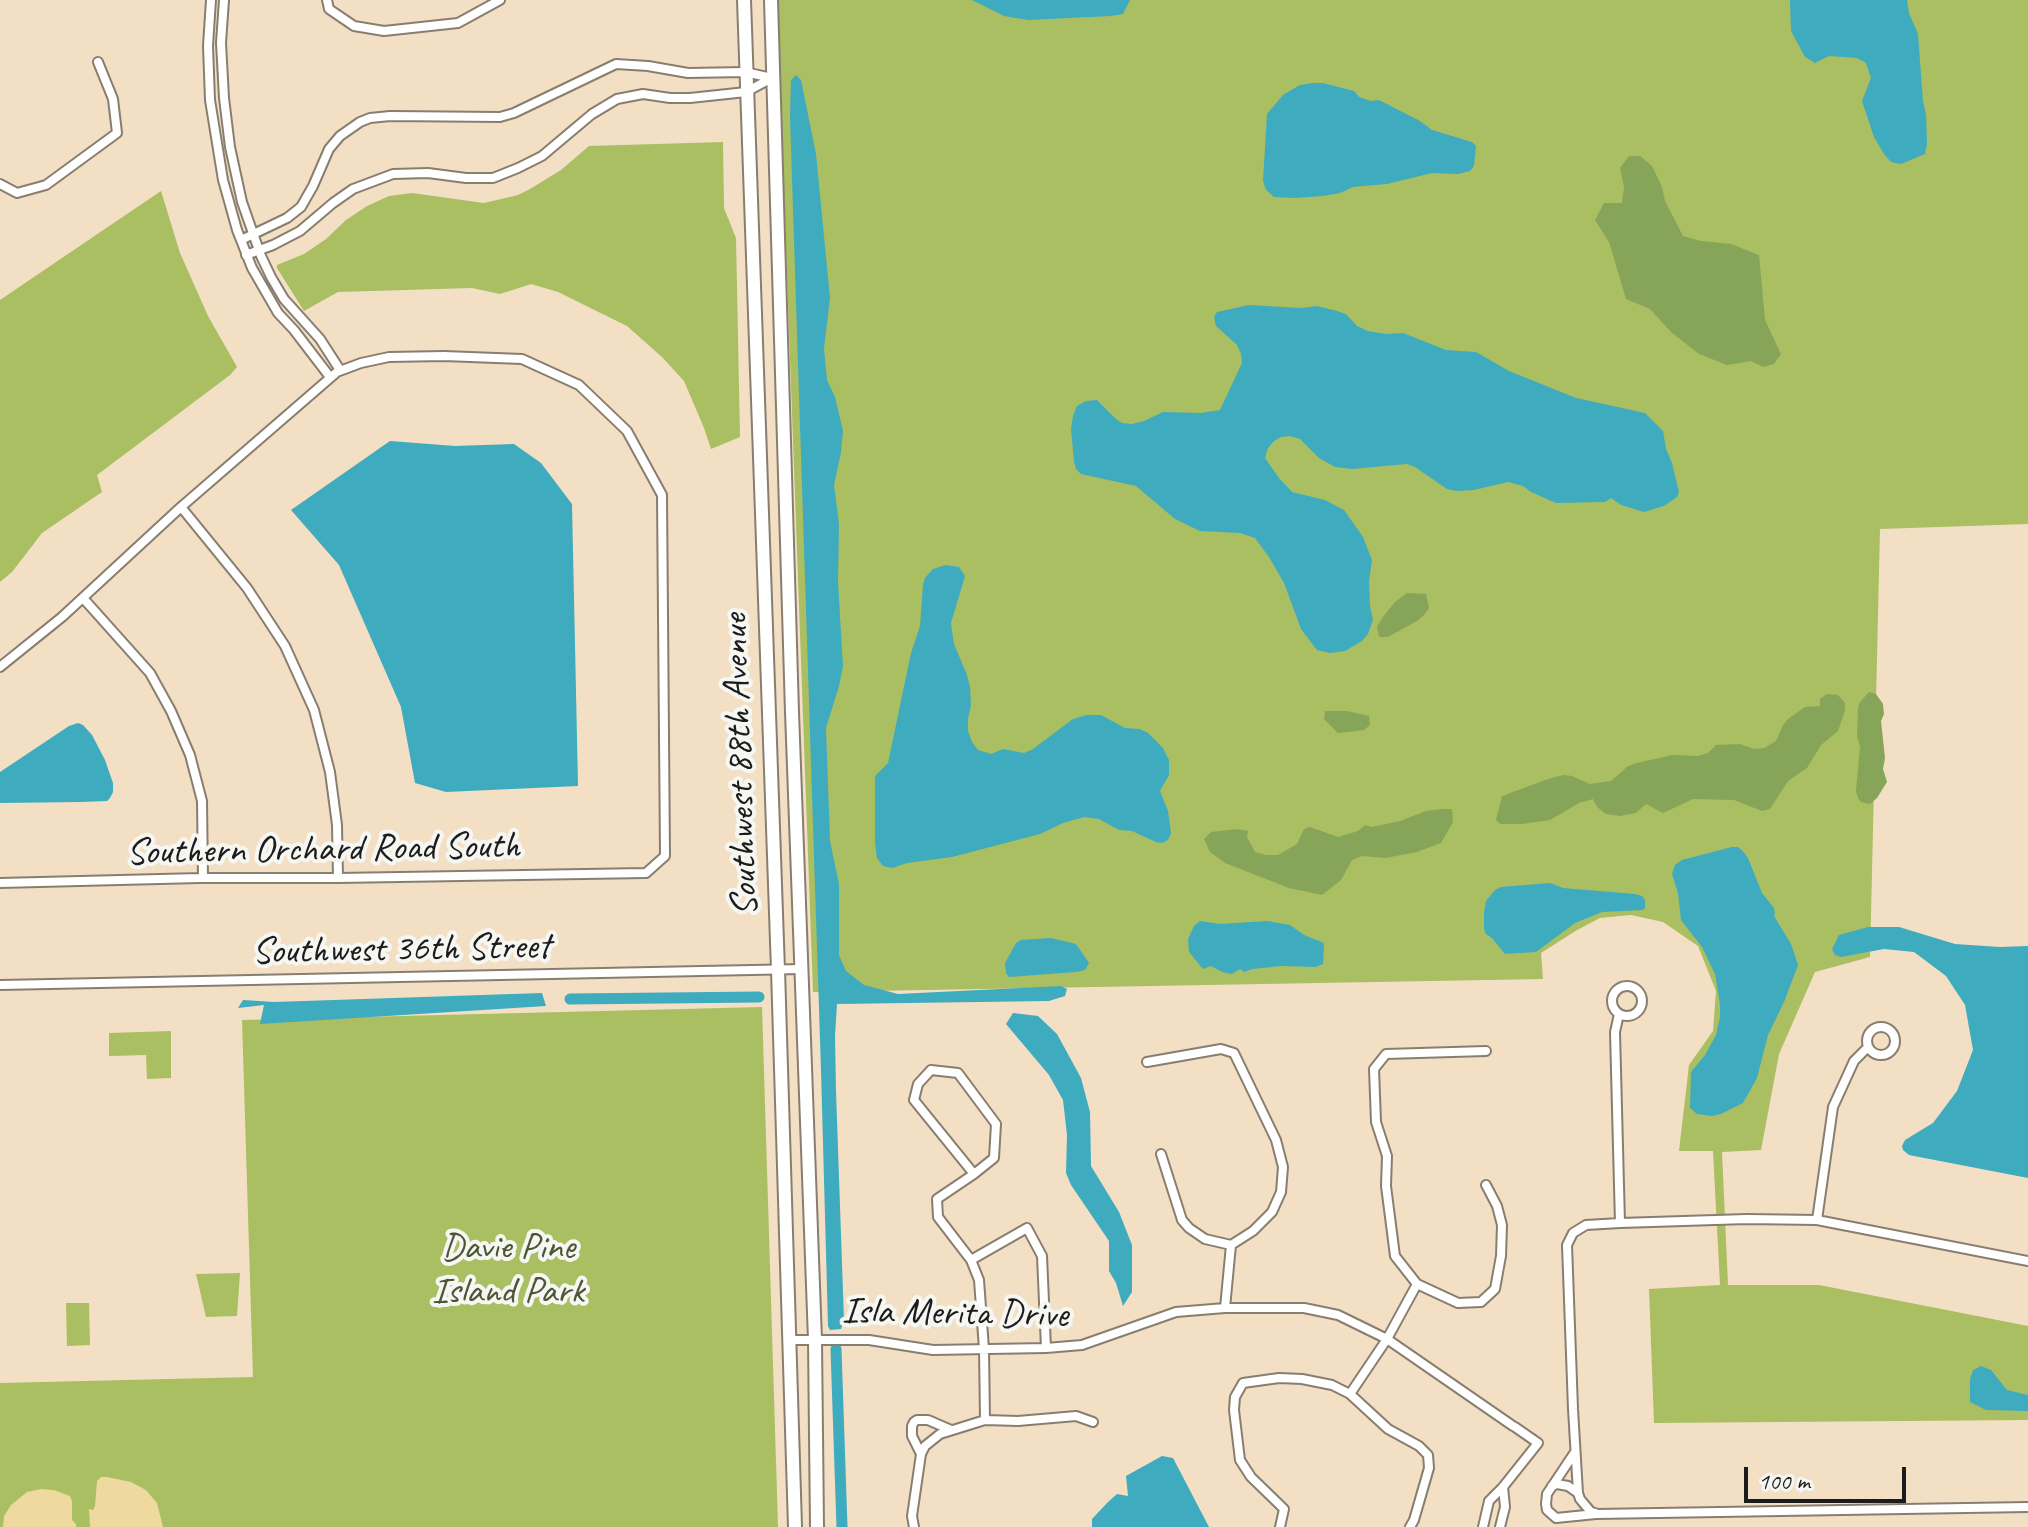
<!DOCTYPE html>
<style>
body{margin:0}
#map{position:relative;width:2028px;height:1527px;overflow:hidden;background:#f3dfc4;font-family:Caveat,sans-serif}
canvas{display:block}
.scale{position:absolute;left:1744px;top:1467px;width:162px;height:36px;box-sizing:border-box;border:4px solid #1c1c1c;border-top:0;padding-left:10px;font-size:24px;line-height:28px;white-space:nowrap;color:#1c1c1c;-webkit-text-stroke:6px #f6f6f2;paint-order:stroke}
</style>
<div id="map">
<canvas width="2028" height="1527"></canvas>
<div class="scale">100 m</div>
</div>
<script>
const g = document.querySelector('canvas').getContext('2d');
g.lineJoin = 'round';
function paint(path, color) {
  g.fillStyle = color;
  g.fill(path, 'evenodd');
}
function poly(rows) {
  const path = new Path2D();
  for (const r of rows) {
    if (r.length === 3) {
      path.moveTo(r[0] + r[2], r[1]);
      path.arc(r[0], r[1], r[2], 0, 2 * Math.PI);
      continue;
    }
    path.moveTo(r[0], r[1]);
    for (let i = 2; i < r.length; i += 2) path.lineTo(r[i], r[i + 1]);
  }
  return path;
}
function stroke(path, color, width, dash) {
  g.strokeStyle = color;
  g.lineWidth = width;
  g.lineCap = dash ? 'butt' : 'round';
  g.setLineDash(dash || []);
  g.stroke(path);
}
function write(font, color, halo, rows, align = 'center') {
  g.font = font + ' Caveat,sans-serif';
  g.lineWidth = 8;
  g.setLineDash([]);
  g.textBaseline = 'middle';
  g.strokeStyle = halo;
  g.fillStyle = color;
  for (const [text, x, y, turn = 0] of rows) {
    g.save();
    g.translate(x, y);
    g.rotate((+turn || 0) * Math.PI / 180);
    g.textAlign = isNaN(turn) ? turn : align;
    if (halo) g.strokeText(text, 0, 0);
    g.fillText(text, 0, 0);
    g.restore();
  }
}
paint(poly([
 [777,0,2028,0,2028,524,1880,529,1870,957,1815,972,1779,1054,1761,1150,1722,1152,1728,1285,1819,1285,2028,1326,2028,1420,1654,1423,1649,1289,1720,1285,1713,1151,1679,1151,1689,1065,1713,1031,1716,991,1698,946,1663,922,1631,915,1600,918,1577,930,1541,953,1543,979,813,992],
 [723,142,724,208,736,238,740,437,711,449,704,428,684,381,662,357,627,326,558,292,531,284,500,294,472,288,338,292,304,311,277,268,277,265,304,254,326,239,346,220,367,206,389,196,412,193,484,203,518,195,530,189,561,170,589,146],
 [161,191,180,253,208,316,237,367,230,375,97,475,102,492,42,533,12,572,0,582,0,300],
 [762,1007,778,1527,0,1527,0,1383,253,1377,242,1020],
 [171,1031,171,1078,147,1079,146,1055,109,1056,109,1033],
 [240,1273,237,1316,206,1317,196,1274],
 [66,1303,89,1303,90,1345,67,1346]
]), '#aabe62');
paint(poly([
 [1629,156,1640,156,1652,166,1662,187,1665,201,1683,236,1701,241,1731,244,1759,255,1765,320,1781,354,1774,364,1763,367,1751,361,1727,365,1699,354,1671,332,1650,309,1626,299,1609,242,1595,220,1604,203,1622,203,1624,187,1620,168],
 [1407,593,1426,594,1429,608,1424,615,1417,621,1388,637,1379,637,1377,627,1383,617,1395,602],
 [1869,692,1876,694,1883,704,1884,714,1881,721,1885,758,1883,769,1887,782,1877,798,1870,804,1861,802,1858,798,1856,791,1860,747,1857,736,1858,708,1860,702],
 [1827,694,1838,695,1845,703,1845,710,1838,731,1821,745,1807,768,1788,781,1770,809,1762,811,1734,800,1693,799,1663,813,1646,804,1636,813,1620,816,1606,814,1597,807,1593,799,1579,803,1550,820,1522,824,1500,824,1496,820,1502,796,1551,778,1564,775,1572,776,1590,784,1611,781,1628,766,1637,763,1672,755,1698,756,1708,753,1716,745,1740,744,1754,749,1764,748,1776,741,1783,725,1788,719,1805,707,1820,706,1820,699],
 [1325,711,1347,711,1369,716,1370,725,1364,730,1338,733,1324,719],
 [1442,809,1452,809,1453,822,1441,843,1417,852,1385,858,1362,856,1352,860,1341,880,1322,895,1289,888,1225,863,1210,852,1204,839,1211,832,1237,829,1248,831,1247,837,1255,852,1266,855,1278,855,1297,844,1304,829,1310,827,1338,837,1358,831,1365,825,1372,827,1400,821,1426,811]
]), '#87a558');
paint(poly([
 [107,1477,131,1482,146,1490,157,1503,163,1527,90,1527,89,1509,93,1510,95,1506,97,1481,101,1477],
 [41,1489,54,1490,70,1496,72,1501,72,1520,76,1524,76,1527,3,1527,4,1516,11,1505,27,1492]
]), '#eeda9e');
paint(poly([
 [972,0,1130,0,1123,14,1111,16,1028,20,1004,16],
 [1790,0,1907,0,1909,13,1918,34,1923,102,1926,114,1927,144,1925,154,1901,164,1891,162,1884,154,1874,137,1862,101,1871,78,1866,63,1857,58,1829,56,1815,63,1805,57,1791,31],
 [796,75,801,80,816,154,830,298,824,349,827,380,835,397,843,431,841,452,834,485,839,524,838,582,843,666,839,686,826,728,830,841,839,884,839,955,846,971,864,985,898,994,1061,986,1067,989,1065,996,1049,1001,837,1004,835,1036,836,1091,844,1321,841,1329,830,1330,828,1326,821,1070,794,241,790,116,791,80],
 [1312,83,1323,83,1354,91,1359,97,1371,101,1379,100,1420,121,1432,130,1472,142,1476,146,1474,166,1470,171,1458,174,1432,173,1387,184,1353,187,1340,193,1323,196,1295,198,1274,197,1266,190,1263,181,1267,114,1283,95,1300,85],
 [1249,305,1301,308,1317,306,1337,311,1346,314,1357,326,1368,331,1386,334,1403,333,1446,350,1476,352,1509,371,1576,398,1645,413,1663,431,1666,449,1672,463,1679,492,1677,497,1664,506,1644,512,1621,505,1611,498,1605,502,1556,503,1531,492,1523,486,1508,482,1474,490,1456,491,1447,489,1415,467,1407,464,1352,469,1335,467,1319,458,1300,439,1290,436,1281,437,1274,441,1268,448,1265,458,1279,478,1292,492,1325,500,1344,510,1363,537,1372,560,1369,581,1370,606,1373,620,1368,634,1362,641,1345,651,1330,653,1317,650,1301,629,1284,583,1269,557,1255,538,1240,533,1200,531,1175,519,1136,486,1081,474,1076,469,1074,462,1071,429,1073,416,1077,406,1086,401,1097,400,1116,419,1122,423,1132,424,1144,421,1163,412,1201,413,1220,410,1242,363,1241,354,1237,345,1216,326,1214,317,1217,312],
 [390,441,455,446,514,444,541,463,572,504,578,786,446,792,415,783,401,707,339,565,291,510],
 [946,565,959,567,965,576,951,623,954,644,967,675,970,687,971,705,968,719,968,731,972,742,978,750,991,754,1003,749,1024,753,1033,749,1073,719,1087,715,1101,715,1125,728,1140,729,1148,733,1163,748,1169,760,1169,775,1160,791,1168,811,1171,833,1168,840,1162,843,1156,842,1132,831,1119,830,1099,819,1084,817,1063,823,1040,834,952,857,907,863,892,868,883,866,877,858,875,843,875,776,888,763,911,653,920,626,923,585,925,578,933,569],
 [78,723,83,725,92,735,105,760,113,783,113,792,110,798,107,801,81,802,0,803,0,772,69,726],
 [1732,847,1738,847,1742,850,1748,858,1762,893,1774,908,1775,913,1774,916,1791,944,1798,965,1784,1002,1768,1035,1757,1078,1743,1103,1721,1114,1712,1116,1697,1114,1690,1108,1691,1072,1705,1055,1716,1035,1720,1017,1720,1004,1715,974,1702,947,1681,920,1678,893,1672,874,1675,865,1682,860],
 [1550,883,1563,888,1635,894,1642,896,1645,900,1645,908,1643,910,1602,912,1575,923,1536,952,1505,954,1492,938,1486,934,1484,929,1484,912,1486,901,1495,890,1501,887],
 [1200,921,1220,924,1267,921,1290,925,1304,935,1324,943,1323,964,1315,967,1281,966,1252,969,1244,972,1240,969,1232,974,1222,972,1211,966,1203,969,1189,952,1188,939,1194,926],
 [1868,927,1899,927,1955,944,2000,947,2028,946,2028,1178,1909,1155,1903,1150,1902,1146,1905,1140,1933,1123,1957,1091,1973,1050,1965,1005,1946,976,1914,952,1884,949,1841,957,1835,955,1832,949,1839,935],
 [1051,938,1076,944,1089,963,1085,970,1076,972,1009,977,1006,973,1005,963,1016,943,1021,940],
 [542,993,546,1006,260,1024,264,1005,238,1008,243,1000,274,1002],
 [1013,1013,1038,1016,1057,1034,1081,1078,1090,1112,1091,1166,1119,1212,1132,1245,1132,1292,1123,1306,1116,1283,1109,1271,1109,1241,1071,1185,1066,1173,1067,1135,1063,1100,1049,1075,1006,1024],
 [1981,1366,1991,1370,2007,1390,2028,1395,2028,1411,1986,1410,1970,1402,1970,1379,1973,1370],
 [1162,1456,1173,1458,1209,1527,1092,1527,1092,1519,1108,1502,1117,1494,1128,1496,1126,1476]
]), '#3fabbe');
stroke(poly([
 [570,999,759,997],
 [836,1349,842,1527]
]), '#3fabbe', 11);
const street = poly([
 [211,0,208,46,210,100,223,180,237,230,252,268,278,313,294,330,330,377],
 [224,0,221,43,224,98,230,147,242,202,261,256,271,277,284,299,320,339,340,370],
 [327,0,329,9,354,26,384,31,458,23,500,0],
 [0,184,17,193,46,185,117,133,113,99,98,62],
 [241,240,287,218,301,207,313,186,329,149,340,136,360,122,370,118,390,116,500,117,514,113,616,64,648,66,688,73,745,72,772,78],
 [246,255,273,245,300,231,333,203,353,189,393,174,428,173,466,178,493,178,518,168,542,156,592,114,617,99,643,94,670,98,690,98,746,92,772,78],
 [181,507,247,588,285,646,314,710,330,772,337,825,338,878],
 [83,598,150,673,171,711,190,755,202,801,203,878],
 [0,667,62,617,181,507,337,372,361,363,389,357,444,356,522,359,579,385,627,431,662,495,665,856,646,873,338,878,200,878,0,883],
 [0,985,802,969],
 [1627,1001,15],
 [1881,1041,14],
 [1147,1062,1221,1049,1234,1053,1276,1140,1283,1167,1281,1192,1272,1212,1253,1231,1231,1245],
 [931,1070,958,1073,996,1124,994,1158,974,1174,914,1100,918,1084,931,1070],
 [1161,1154,1182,1220,1189,1228,1205,1239,1231,1245],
 [974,1174,937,1199,938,1217,971,1260,979,1280,984,1349,985,1420],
 [1486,1185,1497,1206,1502,1225,1501,1256,1495,1289,1481,1302,1458,1303,1417,1284,1395,1256,1386,1186,1387,1156,1376,1122,1374,1069,1386,1054,1486,1051],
 [1817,1220,1833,1107,1854,1061,1868,1047],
 [1620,1223,1747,1219,1817,1220,2028,1261],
 [971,1260,1027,1228,1042,1256,1046,1348],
 [1225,1308,1231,1245],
 [789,1340,869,1340,933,1350,1046,1348,1082,1345,1176,1312,1225,1308,1304,1308,1338,1315,1387,1339,1513,1426],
 [1350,1394,1387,1339,1417,1284],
 [1575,1452,1547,1494,1546,1504,1547,1510,1556,1518,1596,1514,2028,1507],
 [921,1454,912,1436,912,1426,914,1422,917,1420,928,1420,951,1430],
 [1552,1486,1557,1484,1568,1486,1578,1493],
 [1595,1513,1591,1512,1585,1505,1580,1499,1578,1493,1573,1409,1567,1245,1573,1233,1586,1225,1620,1223,1615,1032,1619,1014],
 [914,1527,912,1516,921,1454,925,1446,940,1434,985,1420,1018,1421,1076,1416,1093,1422],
 [1280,1527,1284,1509,1251,1477,1240,1460,1234,1410,1235,1397,1243,1383,1279,1378,1302,1379,1332,1385,1350,1394,1388,1429,1419,1446,1428,1455,1429,1468,1414,1520,1410,1527],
 [1483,1527,1489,1501,1503,1487,1538,1443,1515,1427],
 [1500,1527,1505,1507,1503,1487]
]);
const secondary = poly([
 [744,0,778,970,795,1527],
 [771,0,792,712,815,1340,817,1527]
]);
stroke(street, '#887e70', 12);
stroke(secondary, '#887e70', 16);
stroke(street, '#fff', 8);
stroke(secondary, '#fff', 12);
write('38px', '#1c1c1c', '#f6f6f2', [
 ["Southwest 88th Avenue",741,765,-92],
 ["Southern Orchard Road South",323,850,-1],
 ["Southwest 36th Street",401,950,-1],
 ["Isla Merita Drive",955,1314,1]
]);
write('38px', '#4e5534', '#f6f6f2', [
 ["Davie Pine",508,1248],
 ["Island Park",508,1292]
]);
</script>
